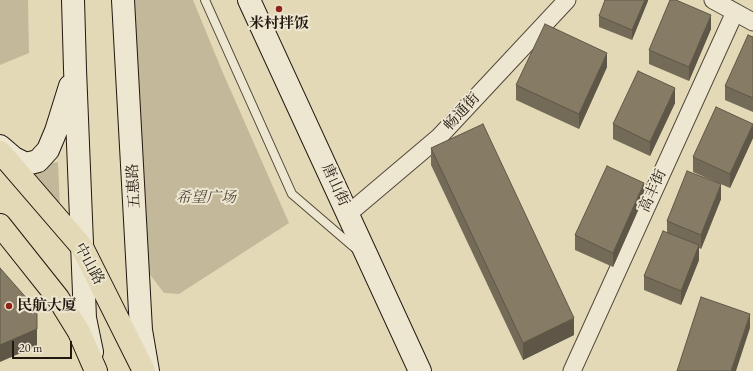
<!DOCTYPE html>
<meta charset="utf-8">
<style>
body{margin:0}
#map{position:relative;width:753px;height:371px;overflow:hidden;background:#e4d9b6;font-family:"EB Garamond",serif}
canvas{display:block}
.scale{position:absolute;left:12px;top:341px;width:60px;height:18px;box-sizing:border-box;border:2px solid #211810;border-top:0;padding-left:5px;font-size:12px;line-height:14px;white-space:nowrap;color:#211810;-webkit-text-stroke:3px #ede6d0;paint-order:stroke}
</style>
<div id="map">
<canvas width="753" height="371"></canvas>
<div class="scale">20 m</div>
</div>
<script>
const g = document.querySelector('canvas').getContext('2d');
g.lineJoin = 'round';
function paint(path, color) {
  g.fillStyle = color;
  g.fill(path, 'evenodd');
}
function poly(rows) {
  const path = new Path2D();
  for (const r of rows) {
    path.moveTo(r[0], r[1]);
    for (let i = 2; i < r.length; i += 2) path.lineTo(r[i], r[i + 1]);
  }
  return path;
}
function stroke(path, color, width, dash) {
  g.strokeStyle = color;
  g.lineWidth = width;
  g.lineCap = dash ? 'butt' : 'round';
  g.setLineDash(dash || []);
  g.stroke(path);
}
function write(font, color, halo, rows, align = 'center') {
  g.font = font + ' "EB Garamond","Noto Serif SC",serif';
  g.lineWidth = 4;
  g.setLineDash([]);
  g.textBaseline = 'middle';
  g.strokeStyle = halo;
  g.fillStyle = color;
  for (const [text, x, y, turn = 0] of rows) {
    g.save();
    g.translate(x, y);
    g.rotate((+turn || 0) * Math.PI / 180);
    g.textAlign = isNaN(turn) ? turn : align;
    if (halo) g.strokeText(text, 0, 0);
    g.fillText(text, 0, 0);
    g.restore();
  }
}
paint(poly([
 [0,0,28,0,29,53,0,65],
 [133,0,193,0,223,73,289,223,179,294,164,293,148,272],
 [58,162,60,211,27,176,47,164]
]), '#c3b89a');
const service = poly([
 [205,0,292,194,356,249]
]);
const minor = poly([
 [713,0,753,22],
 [348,214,439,137,567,0],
 [572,371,735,12]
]);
const secondary = poly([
 [73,0,75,69,85,318,92,352],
 [123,0,141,330,148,371],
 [249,0,420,371],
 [0,146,14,158,26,164,38,161,48,150,56,131,70,86]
]);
const primary = poly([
 [0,152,82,247,144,371],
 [0,225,58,298,79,332,96,371]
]);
stroke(service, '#52483a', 10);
stroke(minor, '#52483a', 19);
stroke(secondary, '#211810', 24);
stroke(primary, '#211810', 24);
stroke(service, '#ede6d0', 8);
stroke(minor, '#ede6d0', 17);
stroke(secondary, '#ede6d0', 22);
stroke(primary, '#e4d9b6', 22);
paint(poly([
 [648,0,632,40,599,27,599,16],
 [711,29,689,81,649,64,649,50],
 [753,37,753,112,725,100,725,86],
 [607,67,579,129,516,100,516,85],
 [675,103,650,156,613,139,613,124],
 [753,138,730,188,693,172,693,157],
 [431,148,574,335,523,360,431,165],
 [644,197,613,267,575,250,575,235],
 [721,199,701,249,699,248,699,260,681,305,644,290,644,276,667,232,667,221]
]), '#736b58');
paint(poly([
 [645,0,648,0,648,1,632,40,632,30],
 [711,15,711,29,689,81,689,67],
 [607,53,607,67,579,129,579,114],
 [675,88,675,103,650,156,650,142],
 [753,124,753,138,730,188,730,174],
 [644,183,644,197,613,267,613,253],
 [721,184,721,199,701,249,701,235],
 [699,245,699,260,681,305,681,291],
 [37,310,37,346,0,362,0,345],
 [750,314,750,328,736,371,731,371],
 [574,318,574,335,523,360,523,343]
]), '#5e5747');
const building = poly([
 [605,0,645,0,632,30,599,16,605,0],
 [670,0,676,0,711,15,689,67,649,50,670,0],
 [545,24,607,53,579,114,516,85,545,24],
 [748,35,753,37,753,98,725,86,748,35],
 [638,71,675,88,650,142,613,124,638,71],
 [716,107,753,124,730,174,693,157,716,107],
 [483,124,574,318,523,343,431,148,483,124],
 [607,166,644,183,613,253,575,235,607,166],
 [687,171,721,184,701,235,667,221,687,171],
 [663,231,699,245,681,291,644,276,663,231],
 [0,268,37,310,37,329,0,345,0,268],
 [701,297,750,314,731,371,677,371,701,297]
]);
paint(building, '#867c66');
stroke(building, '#5e5747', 1);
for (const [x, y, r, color] of [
 [279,9,4,"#8f2418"],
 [9,306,4,"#8f2418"]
]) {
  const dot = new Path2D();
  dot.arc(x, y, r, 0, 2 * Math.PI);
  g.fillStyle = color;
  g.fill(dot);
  stroke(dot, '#ede6d0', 1.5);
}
write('bold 15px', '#211810', '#ede6d0', [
 ["米村拌饭",279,24],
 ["民航大厦",17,306,"left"]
]);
write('15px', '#211810', '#ede6d0', [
 ["畅通街",462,112,-47],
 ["唐山街",335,185,65],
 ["五惠路",134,186,-93],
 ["高丰街",653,191,-66],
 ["中山路",89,264,61]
]);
write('italic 15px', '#524839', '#ede6d0', [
 ["希望广场",206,198]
]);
</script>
